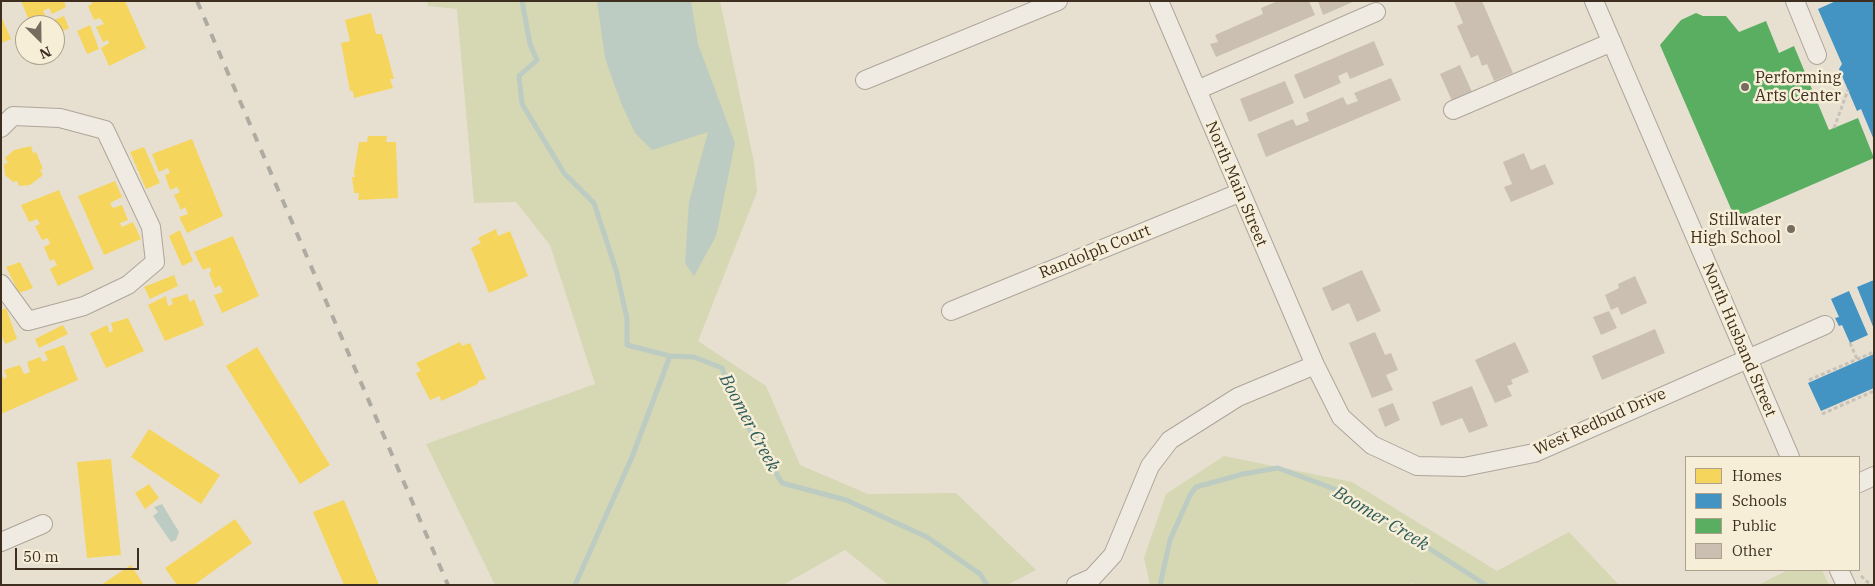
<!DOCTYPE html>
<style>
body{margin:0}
#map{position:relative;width:1875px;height:586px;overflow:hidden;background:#e7e0d1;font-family:"IBM Plex Serif",serif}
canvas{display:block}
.frame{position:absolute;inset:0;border:2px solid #3d2e20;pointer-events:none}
.legend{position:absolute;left:1685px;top:456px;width:175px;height:115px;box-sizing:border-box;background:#f7eed8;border:1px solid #ada18e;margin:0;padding:6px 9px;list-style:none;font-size:15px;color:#3d2e20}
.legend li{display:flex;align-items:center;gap:10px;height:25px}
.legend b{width:25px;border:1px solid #ada18e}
.north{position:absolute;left:15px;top:15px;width:50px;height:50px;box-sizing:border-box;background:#f7eed8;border:1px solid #ada18e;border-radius:50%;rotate:157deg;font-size:14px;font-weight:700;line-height:20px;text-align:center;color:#3d2e20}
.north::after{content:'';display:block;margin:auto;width:18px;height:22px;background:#786c5e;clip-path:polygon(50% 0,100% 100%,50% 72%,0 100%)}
.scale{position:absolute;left:15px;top:548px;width:124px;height:22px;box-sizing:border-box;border:2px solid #3d2e20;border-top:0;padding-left:6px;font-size:15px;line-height:18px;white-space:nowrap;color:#3d2e20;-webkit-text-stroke:4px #f7eed8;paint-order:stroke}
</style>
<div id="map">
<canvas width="1875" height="586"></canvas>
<div class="frame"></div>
<ul class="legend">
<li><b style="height:14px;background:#f6d55c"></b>Homes</li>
<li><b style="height:14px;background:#4393c3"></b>Schools</li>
<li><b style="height:14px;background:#5aae61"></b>Public</li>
<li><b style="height:14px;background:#cbbfb2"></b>Other</li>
</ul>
<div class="north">N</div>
<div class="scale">50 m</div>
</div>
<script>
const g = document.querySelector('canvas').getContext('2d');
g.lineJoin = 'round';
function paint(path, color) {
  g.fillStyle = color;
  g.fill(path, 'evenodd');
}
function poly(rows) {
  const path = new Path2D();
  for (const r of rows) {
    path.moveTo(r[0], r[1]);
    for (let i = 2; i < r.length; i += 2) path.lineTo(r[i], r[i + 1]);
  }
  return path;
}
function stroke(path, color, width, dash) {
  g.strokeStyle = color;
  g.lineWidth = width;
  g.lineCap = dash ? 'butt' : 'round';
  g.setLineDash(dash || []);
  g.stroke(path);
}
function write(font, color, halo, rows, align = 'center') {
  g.font = font + ' "IBM Plex Serif",serif';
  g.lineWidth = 5;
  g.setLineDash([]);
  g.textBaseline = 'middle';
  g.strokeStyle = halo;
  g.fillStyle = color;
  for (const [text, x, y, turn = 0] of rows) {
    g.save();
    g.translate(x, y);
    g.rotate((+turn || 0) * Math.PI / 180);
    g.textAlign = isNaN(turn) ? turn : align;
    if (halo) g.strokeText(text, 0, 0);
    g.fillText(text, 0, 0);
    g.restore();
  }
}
paint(poly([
 [427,1,720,1,754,162,757,192,698,341,766,386,800,465,868,494,956,493,1036,570,1007,585,889,585,845,550,783,585,495,585,426,444,595,384,550,245,516,202,474,203,457,9,428,6],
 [1224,456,1352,482,1497,571,1569,532,1619,585,1416,585,1411,583,1407,585,1150,585,1144,558,1166,494],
 [1788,570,1822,570,1829,585,1758,585]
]), '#d6d7b3');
paint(poly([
 [597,1,691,1,698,44,735,143,716,236,694,276,685,263,689,202,708,132,652,150,635,133,621,103,605,58],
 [162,504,179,532,176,540,171,542,153,516,158,512,154,507]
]), '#bcccc2');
paint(poly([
 [21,1,64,1,66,7,52,14,49,8,43,11,48,20,31,25],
 [91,1,125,1,146,48,109,66,101,48,109,43,108,40,103,42,96,27,104,24,100,18,94,20,88,6,92,4],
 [371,13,376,34,382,34,394,79,390,79,393,88,354,98,353,91,350,91,341,43,350,41,345,20],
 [1,16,11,39,1,43],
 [64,16,69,28,55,35,55,25,42,25],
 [90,25,99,49,87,54,77,31],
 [368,136,387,136,386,142,396,142,398,198,358,200,359,193,354,193,352,177,355,177,354,172,359,142,367,142],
 [192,139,223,216,187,233,179,217,188,214,185,207,181,210,174,195,180,192,177,187,170,190,165,175,170,173,168,168,159,172,152,154],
 [31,146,33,153,36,152,43,169,40,170,43,175,30,185,19,186,17,181,13,182,5,175,4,164,8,163,5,158,14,150],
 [144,147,160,183,146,189,130,152],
 [115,181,122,197,110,203,113,208,122,205,128,220,120,223,122,227,133,222,141,239,104,255,78,196],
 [59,190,94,269,58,286,50,269,57,265,54,259,50,261,44,247,50,244,48,238,42,240,35,226,40,224,37,219,29,222,21,205],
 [496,229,498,236,510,231,528,276,489,293,471,248,481,243,478,238],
 [180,230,193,261,182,266,169,236],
 [233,236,259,296,222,313,214,295,223,292,220,285,215,288,209,273,211,272,210,267,203,270,194,252],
 [20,262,33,288,19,293,6,267],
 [174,275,178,286,150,299,144,287],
 [187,294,190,302,194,299,204,325,165,341,148,305,166,296,168,306,173,304,171,299],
 [6,308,17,339,5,344,1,334,1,310],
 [128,318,144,351,106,368,90,333,107,325,110,333,113,330,111,323],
 [63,325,68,334,39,348,35,339],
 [460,342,462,346,470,343,486,379,478,381,478,384,441,401,440,396,430,400,416,373,421,371,416,363],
 [64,345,78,380,1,414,1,373,4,379,7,377,4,370,20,365,24,374,30,372,27,362,40,357,43,362,48,360,44,352],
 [257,347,330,465,300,484,226,366],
 [149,429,220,475,201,504,131,457],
 [111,459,121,555,87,558,77,462],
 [149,484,159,498,145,509,135,493],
 [344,500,379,585,344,585,313,512],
 [235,519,252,543,194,585,177,585,165,568],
 [131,565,144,585,101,585]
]), '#f6d55c');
paint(poly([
 [1836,1,1874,1,1874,140,1861,109,1857,111,1839,69,1842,64,1818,9],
 [1874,280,1874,329,1857,287],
 [1849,291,1868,335,1850,343,1842,325,1839,326,1835,318,1839,317,1831,299],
 [1874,354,1874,388,1821,411,1808,383]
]), '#4393c3');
paint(poly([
 [1696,13,1703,16,1726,16,1739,32,1766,21,1779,53,1794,46,1829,130,1858,118,1874,158,1735,218,1660,45,1681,20]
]), '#5aae61');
stroke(poly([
 [522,1,530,44,537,60,519,76,522,104,564,173,594,203,616,270,627,318,627,345,670,356,694,357,722,368,743,418,782,483,846,500,927,537,980,574,987,585],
 [575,585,632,457,670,356],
 [1160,585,1170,540,1190,495,1196,487,1243,474,1278,468,1340,491,1486,585]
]), '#bcccc2', 5);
paint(poly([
 [1278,1,1309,1,1315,15,1216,57,1210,44,1218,42,1215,35,1263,14,1261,8],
 [1318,1,1355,1,1323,15],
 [1454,1,1482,1,1513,73,1494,81,1487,64,1482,66,1478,55,1471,58,1457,26,1463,23],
 [1374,41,1384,65,1350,79,1347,72,1338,76,1341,83,1304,99,1294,75],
 [1460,65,1473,94,1453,103,1440,74],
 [1391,78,1401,100,1266,157,1257,134,1293,119,1296,126,1309,121,1306,113,1343,97,1347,105,1358,101,1354,93],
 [1285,81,1294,103,1249,122,1240,99],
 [1524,153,1531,170,1545,164,1554,184,1511,202,1504,187,1512,184,1503,162],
 [1362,270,1381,311,1357,322,1349,303,1332,311,1322,288],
 [1635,276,1647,303,1621,315,1618,307,1611,310,1605,295,1619,288,1618,284],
 [1609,311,1617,328,1601,335,1593,317],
 [1655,329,1665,353,1602,380,1592,356],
 [1375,332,1385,355,1391,353,1398,370,1386,375,1393,390,1372,398,1349,343],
 [1515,342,1529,372,1511,380,1513,384,1507,386,1512,396,1495,403,1475,360],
 [1472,386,1488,426,1469,433,1462,418,1441,426,1432,402],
 [1393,403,1400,420,1385,427,1378,409]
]), '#cbbfb2');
const minor = poly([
 [1159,1,1315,365,1341,417,1372,445,1417,466,1464,467,1534,453,1825,325],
 [1594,1,1790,457],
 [1795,1,1817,55],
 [865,80,1058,1],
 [1197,90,1376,12],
 [1453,110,1612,42],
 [1,128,13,116,60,118,105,130,151,227,155,262,128,285,84,306,28,321,1,284],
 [951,311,1239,193],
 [1859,483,1874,476],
 [1,542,43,524],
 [1839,570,1846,585],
 [1076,585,1092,578,1113,555,1150,466,1170,440,1238,397,1315,365]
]);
stroke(minor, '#ada599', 20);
stroke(poly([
 [1834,128,1848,90],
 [1850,343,1857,359],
 [1809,380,1874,352],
 [1822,414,1874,391],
 [1861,576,1871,585]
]), '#c8c2b9', 3, [4, 2.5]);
stroke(minor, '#efebe3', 18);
stroke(poly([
 [197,1,448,585]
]), '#afaaa2', 4, [9, 9]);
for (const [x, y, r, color] of [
 [1745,87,5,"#786c5e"],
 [1791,229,5,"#786c5e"]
]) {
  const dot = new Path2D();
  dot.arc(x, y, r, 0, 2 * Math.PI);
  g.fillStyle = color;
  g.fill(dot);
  stroke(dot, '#f7eed8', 2);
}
write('16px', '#3d2e20', '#f7eed8', [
 ["Performing",1755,78],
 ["Arts Center",1755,96],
 ["Stillwater",1781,220,"right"],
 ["High School",1781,238,"right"]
], 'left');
write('16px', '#3d2e20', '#f7eed8', [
 ["North Main Street",1236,184,67],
 ["Randolph Court",1095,252,-22],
 ["North Husband Street",1739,340,67],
 ["West Redbud Drive",1600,422,-24]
]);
write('italic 18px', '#2f5d5a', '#f7eed8', [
 ["Boomer Creek",749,423,62],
 ["Boomer Creek",1381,519,31]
]);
</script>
